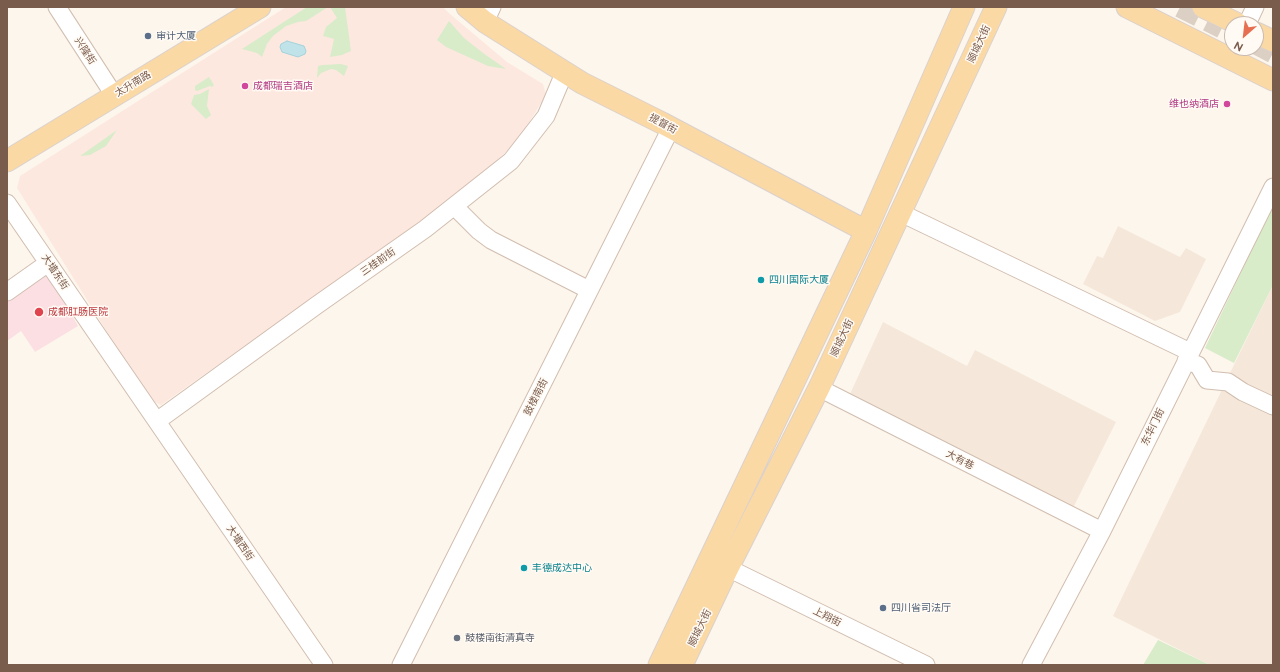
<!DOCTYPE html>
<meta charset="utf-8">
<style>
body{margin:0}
#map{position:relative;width:1280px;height:672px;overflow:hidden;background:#fdf6ec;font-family:Raleway,sans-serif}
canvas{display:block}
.frame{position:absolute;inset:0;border:8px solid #7a5c4d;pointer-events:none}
.north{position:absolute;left:1224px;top:16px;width:40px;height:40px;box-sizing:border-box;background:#fffaf3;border:1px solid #cabbb1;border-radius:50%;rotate:208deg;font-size:11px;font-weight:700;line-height:16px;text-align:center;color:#7a5c4d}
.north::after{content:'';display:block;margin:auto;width:14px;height:18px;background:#e76f51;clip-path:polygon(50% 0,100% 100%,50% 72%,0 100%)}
</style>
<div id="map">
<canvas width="1280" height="672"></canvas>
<div class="frame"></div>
<div class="north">N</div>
</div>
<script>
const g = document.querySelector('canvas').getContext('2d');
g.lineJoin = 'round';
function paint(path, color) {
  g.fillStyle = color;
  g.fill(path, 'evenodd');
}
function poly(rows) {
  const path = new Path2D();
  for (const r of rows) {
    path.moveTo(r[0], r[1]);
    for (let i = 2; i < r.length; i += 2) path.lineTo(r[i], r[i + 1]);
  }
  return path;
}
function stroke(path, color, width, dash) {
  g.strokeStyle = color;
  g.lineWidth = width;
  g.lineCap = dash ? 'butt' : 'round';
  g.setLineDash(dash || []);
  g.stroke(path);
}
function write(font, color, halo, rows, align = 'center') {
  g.font = font + ' Raleway,"Noto Sans SC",sans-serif';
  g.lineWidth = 3;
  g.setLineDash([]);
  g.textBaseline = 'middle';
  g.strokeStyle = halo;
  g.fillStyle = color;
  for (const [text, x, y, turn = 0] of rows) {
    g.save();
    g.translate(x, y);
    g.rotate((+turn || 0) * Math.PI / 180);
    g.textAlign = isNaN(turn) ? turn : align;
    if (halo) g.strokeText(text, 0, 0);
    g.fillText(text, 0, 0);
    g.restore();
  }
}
paint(poly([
 [1118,226,1180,257,1186,248,1206,259,1180,312,1155,321,1083,284,1097,256,1103,258],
 [1273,285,1273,665,1210,665,1113,616,1230,373],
 [883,322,967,366,975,350,1116,422,1072,510,850,394]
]), '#f5e8da');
paint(poly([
 [286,7,443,7,450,14,507,62,543,84,546,95,520,137,499,159,453,199,161,405,149,399,17,188,20,176]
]), '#fde8e0');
paint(poly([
 [47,272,78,326,35,352,21,331,7,341,7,299]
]), '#fbdfe3');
paint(poly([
 [307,7,328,7,306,21,298,22,286,26,273,36,267,44,262,57,257,53,242,49],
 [330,7,345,7,351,51,342,55,330,57,334,39,323,36,326,27,337,18],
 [449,21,464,38,483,53,506,69,488,66,446,47,437,40],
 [341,64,348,66,344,76,336,70,331,69,321,73,317,78,318,66,322,65],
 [209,77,214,85,212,87,210,86,197,91,195,90,195,86],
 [209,89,207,106,211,115,206,119,191,104,194,95,200,94],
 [117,130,106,146,90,155,80,156],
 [1273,205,1273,285,1234,363,1205,348],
 [1158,640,1210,665,1143,665]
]), '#d8ecc9');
const water = poly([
 [287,41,304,46,306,51,305,54,298,57,282,52,280,47,281,44,287,41]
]);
paint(water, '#bfe3e8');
stroke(water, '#a5d3da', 1);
stroke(poly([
 [1180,7,1222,28],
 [1256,44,1273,53]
]), '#dcd0c4', 21, [21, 10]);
const minor = poly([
 [57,7,114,95],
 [485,22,492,7],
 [1247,24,1255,7],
 [7,203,324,665],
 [454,206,479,231,491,240,589,290],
 [901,213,1190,352],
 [7,292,48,263],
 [1186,361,1198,365,1207,380,1228,382,1243,392,1273,406],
 [819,388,1102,531],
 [157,421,317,305,425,229,511,161,546,116,565,71],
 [728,568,926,665],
 [401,665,671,128],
 [1031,665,1102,531,1273,187]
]);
const major = poly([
 [467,7,485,22,582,83,662,123,866,231],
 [1127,7,1273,80],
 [1203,7,1238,24],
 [1256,33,1273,41],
 [7,161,260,7],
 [659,665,866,231,964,7],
 [682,665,728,568,819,388,996,7]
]);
stroke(minor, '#d1beb0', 19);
stroke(major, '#dad1cd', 23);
stroke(minor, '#fff', 17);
stroke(major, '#fbd9a5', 21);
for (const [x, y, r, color] of [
 [148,36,4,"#5c6f8a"],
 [245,86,4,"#d1479c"],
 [1227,104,4,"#d1479c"],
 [761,280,4,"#0f9aa8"],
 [39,312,5,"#e0444e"],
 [524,568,4,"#0f9aa8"],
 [883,608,4,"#5c6f8a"],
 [457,638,4,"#6b7280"]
]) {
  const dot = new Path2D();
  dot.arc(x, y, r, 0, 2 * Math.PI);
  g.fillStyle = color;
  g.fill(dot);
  stroke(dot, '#fffaf3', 1.5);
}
write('10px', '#4e5e75', '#fffaf3', [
 ["审计大厦",156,36],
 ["四川省司法厅",891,608]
], 'left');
write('10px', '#7a5c4d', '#fffaf3', [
 ["顺城大街",979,44,-65],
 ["兴隆街",85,51,57],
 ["太升南路",133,84,-31],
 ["提督街",663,124,28],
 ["三桂前街",378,262,-35],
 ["大墙东街",55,272,56],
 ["顺城大街",842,338,-65],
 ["鼓楼南街",536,397,-63],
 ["东华门街",1153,427,-64],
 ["大有巷",960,460,27],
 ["大墙西街",240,543,56],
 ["上翔街",827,617,26],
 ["顺城大街",700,628,-64]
]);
write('10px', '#b23c85', '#fffaf3', [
 ["成都瑞吉酒店",253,86],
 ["维也纳酒店",1219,104,"right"]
], 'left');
write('10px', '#0d838f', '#fffaf3', [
 ["四川国际大厦",769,280],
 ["丰德成达中心",532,568]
], 'left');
write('10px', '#be3a42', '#fffaf3', [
 ["成都肛肠医院",48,312]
], 'left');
write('10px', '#5b616d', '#fffaf3', [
 ["鼓楼南街清真寺",465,638]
], 'left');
</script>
